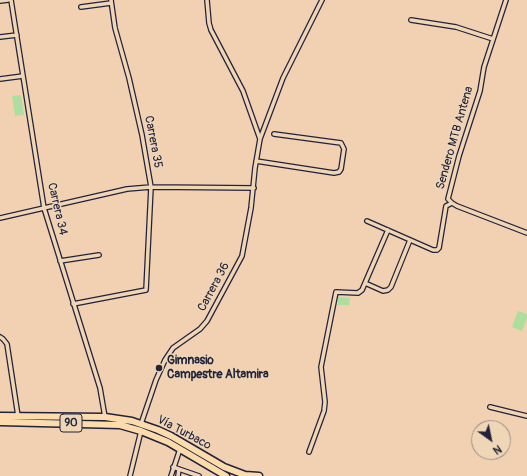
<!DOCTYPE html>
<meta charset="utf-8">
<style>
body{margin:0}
#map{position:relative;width:527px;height:476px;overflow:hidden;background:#f1d1b2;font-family:Pangolin,sans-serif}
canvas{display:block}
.north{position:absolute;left:471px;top:420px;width:40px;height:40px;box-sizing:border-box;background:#eed6b6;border:1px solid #9c8e85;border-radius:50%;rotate:147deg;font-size:11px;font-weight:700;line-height:16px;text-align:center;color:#22223b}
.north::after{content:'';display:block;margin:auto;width:14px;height:18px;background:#22223b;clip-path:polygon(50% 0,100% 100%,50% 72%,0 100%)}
</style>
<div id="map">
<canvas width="527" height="476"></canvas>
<div class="north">N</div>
</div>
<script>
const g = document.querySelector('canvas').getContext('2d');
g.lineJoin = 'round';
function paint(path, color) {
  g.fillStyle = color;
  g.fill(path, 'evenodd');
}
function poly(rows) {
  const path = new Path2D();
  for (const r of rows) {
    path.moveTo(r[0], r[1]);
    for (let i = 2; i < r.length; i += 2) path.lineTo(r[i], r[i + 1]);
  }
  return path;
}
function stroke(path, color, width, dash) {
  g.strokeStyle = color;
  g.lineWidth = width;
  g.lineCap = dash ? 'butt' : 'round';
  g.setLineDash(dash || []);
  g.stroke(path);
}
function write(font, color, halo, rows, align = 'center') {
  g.font = font + ' Pangolin,sans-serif';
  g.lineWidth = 3;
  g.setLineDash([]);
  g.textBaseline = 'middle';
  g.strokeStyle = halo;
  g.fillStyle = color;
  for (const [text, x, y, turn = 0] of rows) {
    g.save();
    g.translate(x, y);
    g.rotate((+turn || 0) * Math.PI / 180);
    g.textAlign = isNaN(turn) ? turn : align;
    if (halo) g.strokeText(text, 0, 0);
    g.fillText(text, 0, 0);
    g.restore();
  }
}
paint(poly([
 [21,95,24,115,15,116,12,96],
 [338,297,350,298,349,305,338,305],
 [518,311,527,314,527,318,522,331,512,327]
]), '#aede9d');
const minor = poly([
 [11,0,44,208,100,388,105,417],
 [207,0,209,23,211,30,243,91,260,139],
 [506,0,484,67,480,91,459,156,448,199,452,203,457,206,527,233],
 [0,1,8,0],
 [81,7,111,3],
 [411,20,456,27,493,39],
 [0,37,17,35],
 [0,79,23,76],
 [256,161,334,173,339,172,341,169,344,149,341,143,274,134],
 [0,218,127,189,151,187,254,188],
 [367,221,433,250,437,250,439,248,446,206,452,203],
 [60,261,99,255],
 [365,283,383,291,388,290,391,287,410,240],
 [73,304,146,290,151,187,142,135,129,78,115,28,111,0],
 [0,337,3,339,7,344,18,416],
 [490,407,527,416],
 [141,424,156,380,165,360,173,348,200,329,207,321,242,256,251,208,255,168,260,139,283,78,322,0],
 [309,452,324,411,325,402,321,367,336,292,358,293,362,290,388,230],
 [173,467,199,476],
 [130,476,141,431],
 [171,476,180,449],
 [178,476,179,469]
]);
const trunk = poly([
 [0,416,105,417,132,421,158,430,171,436,224,467,245,475,259,476],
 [0,422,120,425,141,431,168,442,226,476]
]);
stroke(minor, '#22223b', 6);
stroke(trunk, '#22223b', 9);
stroke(minor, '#eed6b6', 3.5);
stroke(trunk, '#fcdcac', 6);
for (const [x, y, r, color] of [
 [159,368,4,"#22223b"]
]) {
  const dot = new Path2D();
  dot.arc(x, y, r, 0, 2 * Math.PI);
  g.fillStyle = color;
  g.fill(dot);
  stroke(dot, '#eed6b6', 1.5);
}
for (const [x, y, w] of [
 [71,423,22]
]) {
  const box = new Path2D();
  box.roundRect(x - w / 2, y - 9, w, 18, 3);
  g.fillStyle = '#eed6b6';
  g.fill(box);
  stroke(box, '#22223b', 1);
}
write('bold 11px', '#22223b', null, [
 ["90",71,423]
]);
write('12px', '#22223b', '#eed6b6', [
 ["Sendero MTB Antena",455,138,-74],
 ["Carrera 35",153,142,79],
 ["Carrera 34",57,209,77],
 ["Carrera 36",214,287,-62],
 ["Vía Turbaco",184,433,28]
]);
write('bold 12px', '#22223b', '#eed6b6', [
 ["Gimnasio",167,361],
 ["Campestre Altamira",167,375]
], 'left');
</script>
